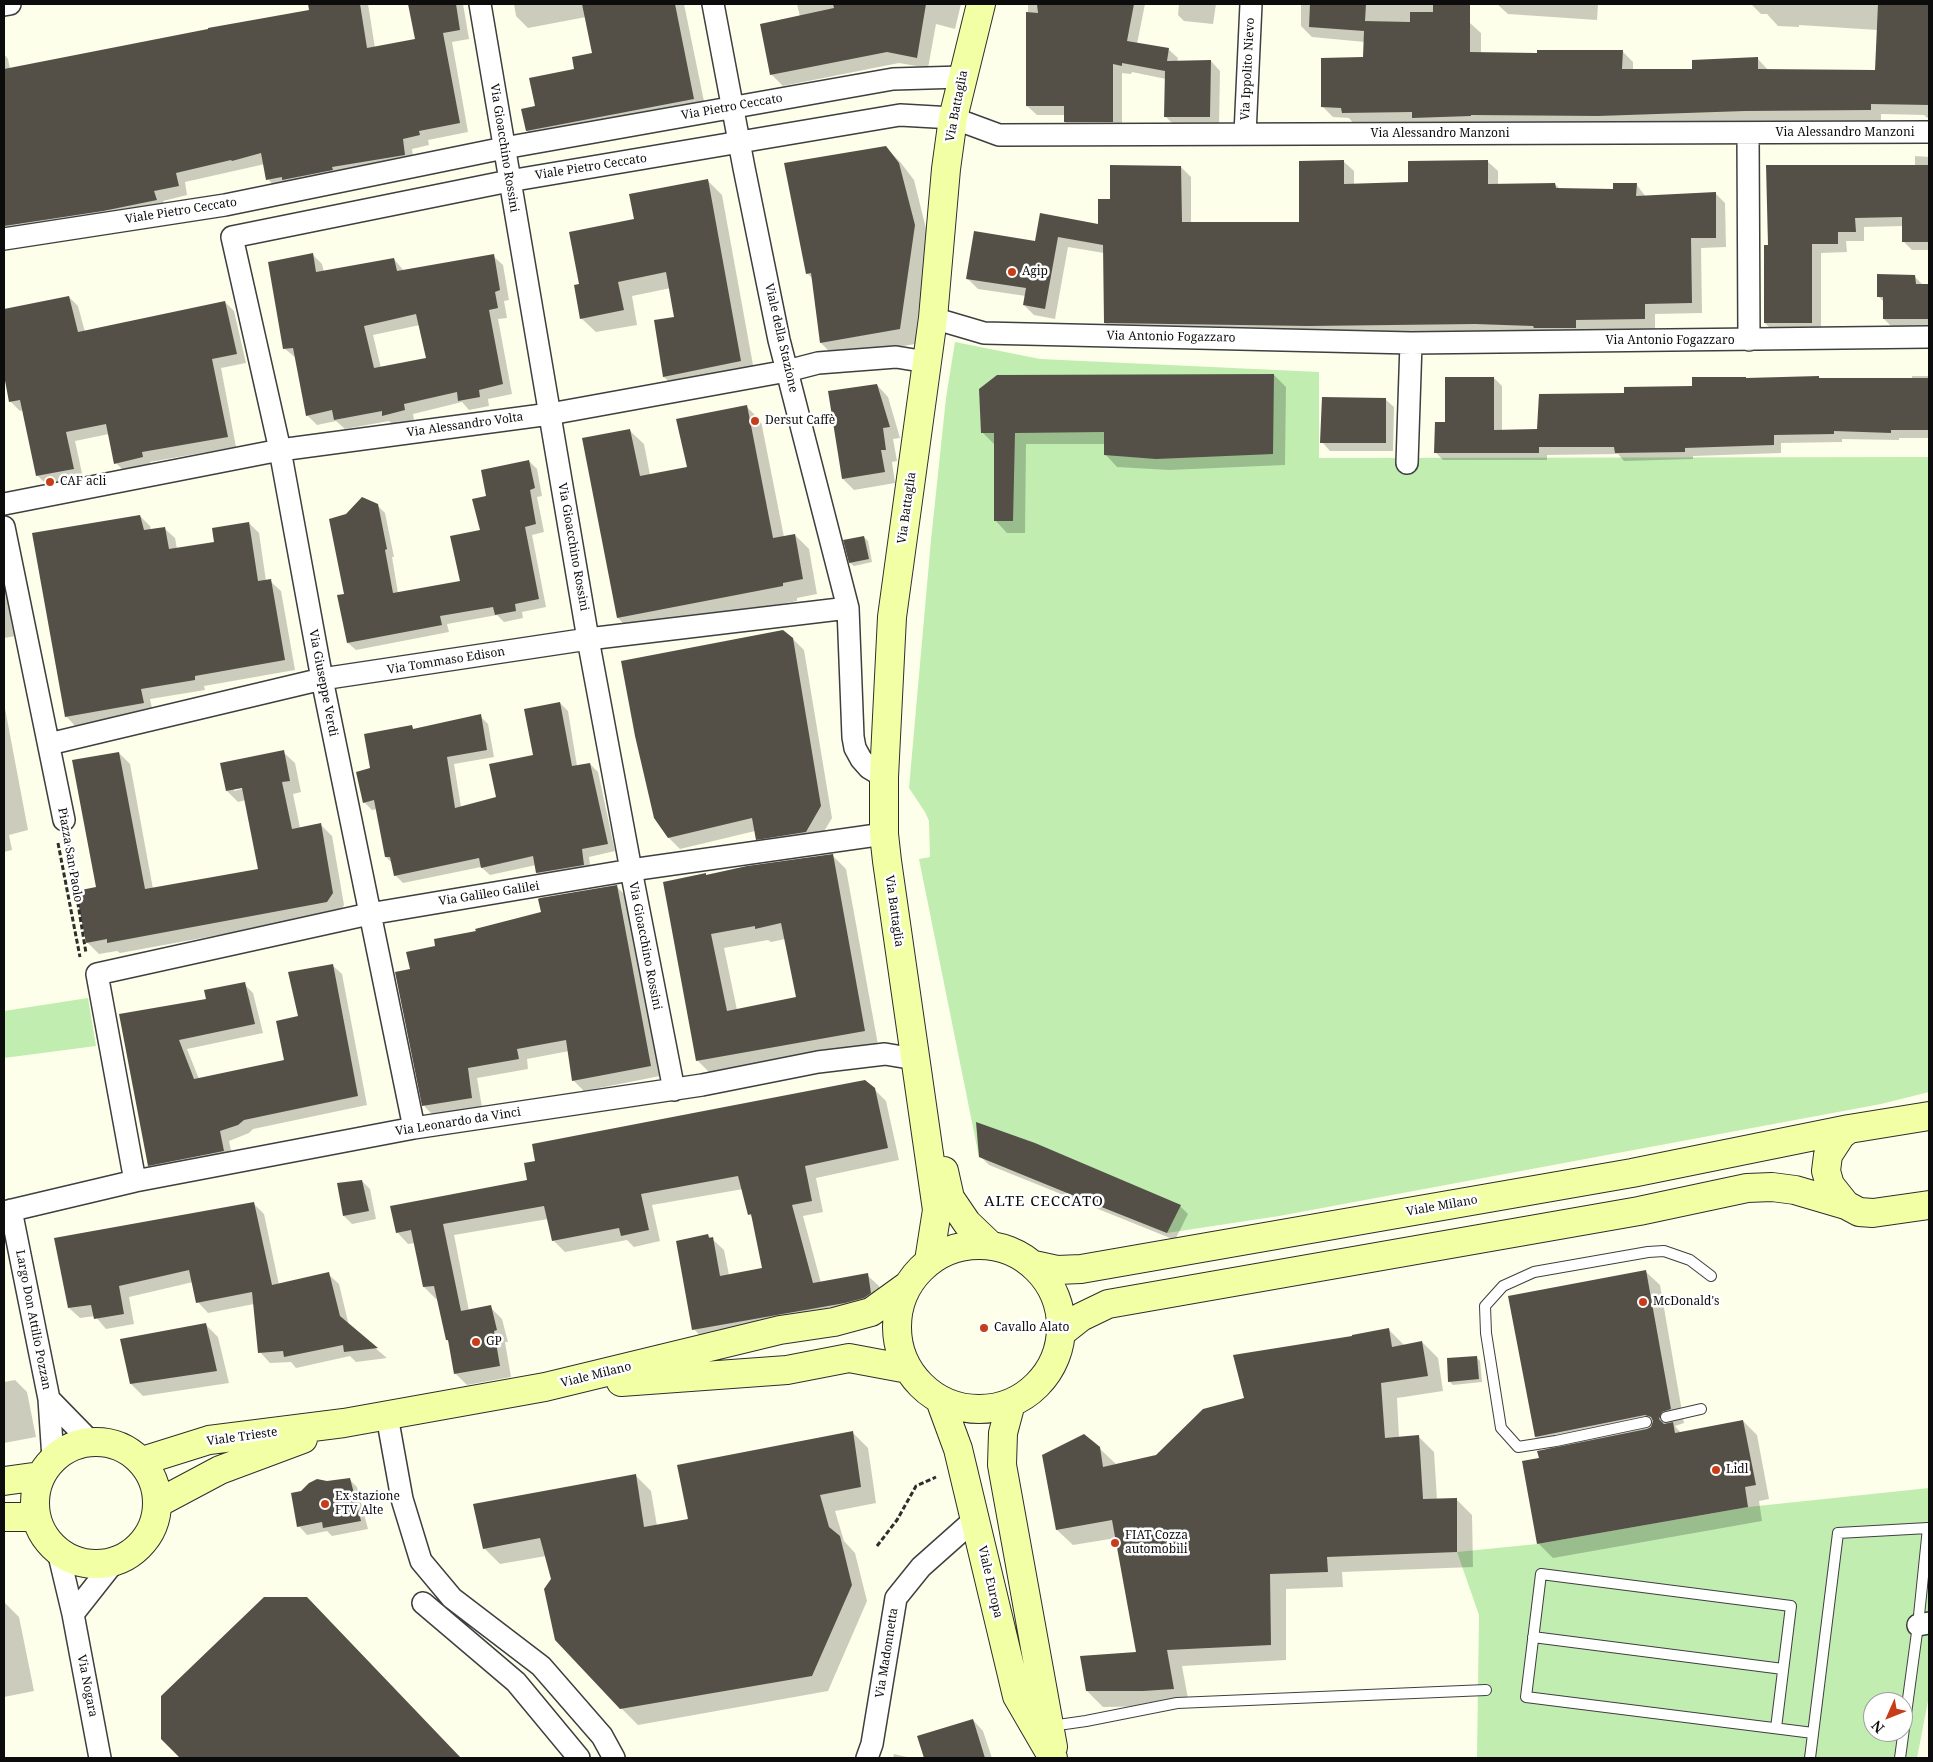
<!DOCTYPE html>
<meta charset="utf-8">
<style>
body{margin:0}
#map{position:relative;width:1933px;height:1762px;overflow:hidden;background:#feffea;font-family:"Noto Serif",serif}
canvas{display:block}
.frame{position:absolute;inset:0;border:5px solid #0c0c0c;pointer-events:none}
.north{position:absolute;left:1863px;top:1692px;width:50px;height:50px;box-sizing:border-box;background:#fff;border:1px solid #9e9e9e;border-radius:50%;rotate:226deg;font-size:14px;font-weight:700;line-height:20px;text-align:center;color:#0c0c0c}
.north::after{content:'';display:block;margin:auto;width:18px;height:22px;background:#c73c19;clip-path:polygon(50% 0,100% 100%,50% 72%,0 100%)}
</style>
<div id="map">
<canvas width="1933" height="1762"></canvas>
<div class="frame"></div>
<div class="north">N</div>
</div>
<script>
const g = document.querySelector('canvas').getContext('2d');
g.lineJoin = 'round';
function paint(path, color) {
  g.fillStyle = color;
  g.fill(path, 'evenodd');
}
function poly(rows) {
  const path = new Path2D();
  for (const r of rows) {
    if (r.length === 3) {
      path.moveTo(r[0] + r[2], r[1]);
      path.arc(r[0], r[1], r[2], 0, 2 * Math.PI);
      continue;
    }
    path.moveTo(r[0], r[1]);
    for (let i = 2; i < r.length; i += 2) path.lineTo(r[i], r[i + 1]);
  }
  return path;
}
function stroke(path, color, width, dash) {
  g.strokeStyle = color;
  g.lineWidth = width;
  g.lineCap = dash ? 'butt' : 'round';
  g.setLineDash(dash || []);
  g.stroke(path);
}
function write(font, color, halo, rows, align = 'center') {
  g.font = font + ' "Noto Serif",serif';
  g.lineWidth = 5;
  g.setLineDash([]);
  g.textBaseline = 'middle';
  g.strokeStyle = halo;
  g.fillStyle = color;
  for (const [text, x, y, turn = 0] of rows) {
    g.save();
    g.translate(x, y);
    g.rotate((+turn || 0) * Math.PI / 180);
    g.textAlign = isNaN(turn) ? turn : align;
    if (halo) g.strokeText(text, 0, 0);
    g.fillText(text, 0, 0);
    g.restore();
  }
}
paint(poly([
 [955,342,1040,359,1319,372,1319,458,1929,457,1929,1092,1881,1104,1279,1216,1167,1233,979,1157,919,859,930,857,929,821,925,812,909,788,931,540,946,398],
 [88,998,96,1046,4,1058,4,1011],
 [1929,1488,1929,1696,1917,1758,1477,1758,1479,1615,1457,1552,1537,1544,1748,1507],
 [1873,1702,1903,1702,1903,1732,1873,1732]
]), '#c1edb1');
paint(poly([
 [309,4,368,4,375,48,416,40,409,4,463,4,469,39,452,42,468,132,428,140,429,145,412,149,414,164,277,189,268,179,265,164,185,182,187,195,163,201,166,210,4,241,4,54,8,59,10,69,311,11],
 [514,4,684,4,706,111,539,143,527,131,523,110,536,107,593,54,586,17,528,28,516,16],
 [797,4,961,4,955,29,936,24,928,68,899,63,783,86,771,74,800,17],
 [1028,4,1145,4,1137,44,1168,49,1178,58,1177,62,1211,61,1220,71,1219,126,1175,126,1165,116,1166,79,1132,72,1131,74,1122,73,1122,131,1075,131,1065,122,1065,115,1037,115,1027,106],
 [1179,4,1216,4,1213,24,1184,21,1178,15],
 [1301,4,1438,4,1437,19,1470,23,1481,33,1481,53,1538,54,1622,51,1633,62,1633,70,1693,70,1758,59,1768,70,1876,71,1878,30,1799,25,1799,27,1778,26,1767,14,1761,14,1751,4,1929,4,1929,119,1924,115,1881,114,1881,121,1757,121,1679,125,1424,128,1419,123,1354,124,1349,118,1333,117,1322,106,1364,59,1365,42,1312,37,1301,26],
 [1497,4,1598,4,1597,20,1508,14],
 [886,147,901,163,914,180,929,241,915,344,836,358,821,343,813,279,807,273],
 [1915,156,1929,157,1929,250,1912,250,1903,241,1903,226,1864,227,1864,241,1846,241,1847,252,1821,253,1821,332,1774,332,1765,323,1769,246,1915,166],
 [1343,161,1354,171,1354,185,1409,183,1487,161,1498,171,1498,185,1555,184,1561,190,1614,190,1636,184,1646,197,1715,193,1725,203,1726,247,1701,248,1702,313,1655,314,1655,329,1586,330,1586,338,1115,333,1105,323,1104,253,1068,247,1055,319,1034,315,1024,305,1026,296,978,289,968,279,1036,243,1099,225,1111,200,1181,167,1191,177,1191,223,1300,224],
 [708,181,722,195,755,376,679,391,664,377,676,318,671,288,632,296,637,325,596,332,581,318,581,285,635,220],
 [313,255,322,264,324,272,394,259,404,271,493,256,503,265,509,300,504,301,507,318,498,319,512,394,488,399,489,406,469,410,462,402,413,414,414,420,393,425,389,421,345,429,336,421,317,425,307,415,296,358,285,349],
 [420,325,428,359,381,368,373,335],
 [1914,276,1924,286,1929,286,1929,328,1893,328,1884,319,1884,302,1878,296],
 [69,297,78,306,85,332,225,302,234,311,246,363,221,368,236,447,150,462,151,467,125,472,116,463,109,434,75,441,83,478,47,485,37,475,24,410,20,411,10,401,4,368,4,310],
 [1274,375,1286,387,1285,465,1169,470,1117,467,1105,454,1105,444,1026,444,1025,533,1007,533,995,520,995,445,982,432],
 [1912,376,1929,376,1929,438,1899,438,1899,440,1842,439,1842,442,1781,443,1781,453,1693,456,1693,459,1624,461,1618,454,1547,455,1547,460,1443,460,1435,452,1446,423,1494,378,1502,386,1502,431,1538,430,1625,395,1747,380,1819,377,1820,379,1912,379],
 [877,385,888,397,900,438,893,439,897,461,892,462,895,483,854,490,843,479],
 [1385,399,1394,407,1393,451,1330,451,1322,442],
 [746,406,761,421,784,537,795,535,809,549,817,594,797,598,797,601,632,632,618,618,629,430,644,444,650,475,689,468],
 [529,461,537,469,542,496,537,497,544,532,532,535,546,607,522,612,523,618,504,622,497,615,447,624,449,632,356,650,348,643,346,595,377,505,385,513,394,557,392,557,398,593,461,582,481,531,487,497],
 [140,516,150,526,151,530,164,528,175,538,177,549,216,543,249,523,259,533,266,581,270,581,281,591,295,670,204,686,205,690,150,699,153,713,76,727,66,716],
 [864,537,868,541,872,562,854,566,850,563],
 [4,578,16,636,4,638],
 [792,638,804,650,832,818,817,843,769,850,758,839,755,831,680,849,669,838],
 [4,703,28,830,9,835,12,850,4,852],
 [560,703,568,711,577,766,590,764,598,772,615,851,589,857,591,873,545,881,537,873,536,865,490,875,481,867,403,883,395,875,393,864,386,857,377,809,372,810,364,802,372,769,412,727,414,730,480,716,488,724,494,757,454,764,461,807,498,798,534,756],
 [283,752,295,763,301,792,293,794,300,828,320,824,332,836,344,905,339,913,120,953,117,951,99,954,88,943,119,753,130,764,153,889,260,870,246,800,238,802,227,791],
 [249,787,234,791,234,788],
 [832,855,846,869,878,1045,712,1075,698,1061,705,874,707,876],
 [785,939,797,998,737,1010,724,948,768,940,771,942],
 [616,886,627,897,660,1076,584,1091,574,1081,569,1051,527,1059,528,1069,477,1078,482,1107,435,1117,425,1107,396,973,411,970,437,947,477,932,542,913],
 [332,965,342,974,367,1105,253,1129,249,1133,229,1141,233,1160,158,1174,149,1165,120,1015,207,1000,244,984,253,993,263,1033,187,1049,199,1079,285,1061,299,1017],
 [874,1089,886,1101,899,1160,816,1178,823,1212,803,1216,821,1283,867,1275,879,1286,882,1305,705,1341,694,1329,708,1235,724,1250,729,1275,763,1269,753,1218,749,1214,743,1189,652,1205,660,1241,634,1247,627,1240,565,1252,553,1240,548,1219,454,1235,469,1311,490,1307,502,1319,508,1342,505,1342,511,1377,467,1385,455,1373,449,1342,447,1340,438,1298,436,1299,424,1287,415,1243,408,1244,397,1232,529,1181],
 [980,1156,1180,1206,1188,1214,1175,1240,989,1165],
 [362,1181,370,1189,376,1219,352,1224,344,1216],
 [253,1203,264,1214,279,1285,328,1274,339,1284,349,1326,387,1358,356,1362,350,1356,296,1368,291,1362,270,1363,260,1352,254,1304,208,1313,198,1302,193,1282,129,1297,134,1324,106,1329,95,1316,80,1318,69,1308],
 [1645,1271,1660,1285,1684,1423,1675,1426,1681,1433,1743,1421,1757,1435,1769,1499,1759,1501,1762,1521,1553,1558,1539,1544,1540,1459,1549,1450,1536,1437],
 [205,1324,218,1337,229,1383,143,1396,131,1384],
 [1389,1330,1405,1346,1422,1342,1438,1358,1443,1391,1397,1398,1399,1438,1419,1437,1434,1452,1437,1500,1457,1500,1472,1515,1473,1567,1342,1572,1343,1587,1286,1589,1286,1660,1182,1666,1189,1704,1160,1706,1103,1707,1087,1691,1137,1653,1116,1538,1073,1545,1057,1530,1099,1448,1116,1464,1157,1456,1245,1399,1353,1337],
 [1476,1357,1480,1361,1482,1382,1453,1385,1449,1381],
 [15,1380,27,1392,36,1437,4,1443,4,1382],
 [852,1432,868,1448,876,1503,835,1511,844,1541,855,1553,867,1601,828,1691,638,1725,621,1708,552,1580,546,1556,500,1564,484,1548,635,1475,651,1491,657,1526,689,1520],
 [349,1479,357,1487,368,1529,332,1536,327,1531,307,1535,299,1526,327,1482],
 [4,1602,19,1617,34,1691,4,1697],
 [319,1611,460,1758,181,1758,162,1738],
 [973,1720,983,1731,992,1758,925,1758,919,1737],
 [894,1754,911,1758,893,1758]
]), '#0003');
paint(poly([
 [308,4,360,4,367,48,415,39,408,4,456,4,460,30,443,33,460,123,419,131,420,135,403,139,405,155,332,167,333,170,282,180,282,177,266,180,261,153,232,161,231,160,176,173,179,186,154,191,157,200,103,211,4,226,4,69,208,29,208,28,309,10],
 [582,4,675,4,694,99,526,131,521,109,535,106,529,78,574,69,572,57,592,53],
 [833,4,926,4,917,58,887,52,770,75,760,24,834,8],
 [1037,4,1134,4,1127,41,1169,48,1167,61,1211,60,1210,117,1164,117,1165,71,1122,63,1122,66,1113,64,1113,122,1064,122,1064,106,1026,106,1026,12,1038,13],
 [1310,4,1366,4,1365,21,1410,22,1410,12,1433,12,1433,4,1470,4,1470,52,1537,53,1537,50,1623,50,1622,69,1692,69,1692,60,1758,57,1758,69,1875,70,1878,4,1929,4,1929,105,1871,104,1871,110,1745,111,1598,116,1471,115,1471,116,1412,118,1412,112,1342,113,1341,108,1321,107,1321,58,1363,57,1364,31,1309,27],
 [886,146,899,163,915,225,900,329,820,343,811,273,806,274,784,163],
 [1344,160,1344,184,1408,182,1408,161,1488,160,1488,184,1555,183,1556,188,1613,189,1613,183,1637,183,1636,196,1716,192,1716,238,1691,238,1692,303,1645,304,1645,319,1576,320,1576,328,1534,328,1533,326,1475,324,1309,326,1104,323,1103,245,1058,237,1045,309,1023,305,1026,288,966,279,974,231,1035,241,1040,213,1098,224,1098,199,1110,199,1110,165,1181,166,1182,222,1299,222,1299,161],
 [1766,165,1929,165,1929,242,1902,242,1902,217,1855,218,1856,232,1838,232,1838,244,1812,244,1812,323,1764,323,1764,245,1768,245],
 [708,179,741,361,663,377,654,320,674,317,666,272,618,282,624,310,580,319,574,285,579,284,569,232,634,219,629,194],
 [313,253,316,272,394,258,397,271,494,254,500,290,495,292,498,308,489,310,503,384,479,390,480,397,458,401,457,392,404,404,405,410,382,416,382,411,334,420,332,410,306,416,293,348,283,349,268,262],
 [416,314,426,358,374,368,364,326],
 [1877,274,1915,275,1916,284,1929,284,1929,319,1883,319,1883,297,1877,297],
 [69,296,78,332,225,301,237,354,212,359,228,437,142,452,143,457,114,464,106,424,66,432,74,469,36,476,20,400,9,402,4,375,4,309],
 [1274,374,1273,454,1156,459,1104,455,1104,432,1015,433,1013,521,994,521,994,433,981,433,979,389,997,375],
 [1819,376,1819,378,1929,378,1929,430,1891,430,1891,433,1834,431,1834,434,1774,435,1774,445,1685,448,1685,452,1615,453,1614,447,1539,447,1539,453,1434,453,1435,422,1445,422,1445,377,1494,377,1494,430,1537,429,1539,394,1624,393,1624,387,1692,386,1692,377,1746,377,1746,378],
 [877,384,890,427,883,428,886,450,881,450,885,472,842,479,828,391],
 [1322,397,1386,398,1386,443,1320,443],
 [747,405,773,538,795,534,803,579,783,583,783,586,617,618,582,438,630,429,640,476,687,467,676,419],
 [529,460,535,488,530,490,536,524,525,527,539,599,515,604,516,611,495,615,493,607,440,616,442,625,347,643,337,595,344,594,329,519,346,514,362,497,378,504,387,549,385,550,393,593,460,581,450,536,480,530,472,499,486,496,481,470],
 [140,515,144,530,165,527,169,549,214,542,212,528,249,522,258,581,271,579,285,660,195,676,195,680,141,689,144,703,65,717,32,533],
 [864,536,869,559,849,563,843,540],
 [783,630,793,638,821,806,806,832,756,840,752,818,668,838,654,818,635,736,621,661],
 [560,702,572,766,590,763,608,844,582,849,584,865,536,873,533,856,481,868,479,858,394,876,390,857,385,857,374,800,363,803,356,772,370,768,364,734,412,725,413,729,481,714,487,750,447,757,455,808,496,797,489,764,533,755,524,709],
 [284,750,290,781,282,782,292,829,321,823,333,893,327,902,107,943,107,939,86,943,76,891,96,887,72,760,119,752,145,889,258,869,242,788,226,791,220,763],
 [833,854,865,1031,696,1061,663,882,706,873,706,875,747,866],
 [781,923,796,997,727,1011,711,934,755,926,755,929],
 [617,885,651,1066,572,1081,566,1040,517,1049,519,1059,468,1068,472,1098,422,1106,395,972,410,969,406,952,435,946,434,939,476,931,475,929,541,912,538,899,540,898],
 [333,964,358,1096,244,1120,238,1125,220,1131,224,1151,148,1166,119,1014,206,999,204,990,245,982,255,1024,179,1040,194,1079,284,1060,276,1021,298,1016,288,972],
 [865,1080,875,1088,888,1148,805,1166,812,1201,792,1205,813,1283,868,1273,871,1293,864,1298,845,1303,692,1330,676,1241,708,1234,709,1238,713,1237,720,1276,762,1268,751,1214,748,1215,738,1176,641,1194,649,1230,621,1236,619,1228,552,1241,544,1206,443,1224,461,1311,491,1305,497,1330,494,1331,500,1366,454,1374,448,1340,446,1340,434,1286,423,1287,411,1230,396,1233,390,1206,527,1180,524,1163,535,1161,532,1144],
 [976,1122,1035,1143,1181,1205,1167,1233,1099,1206,979,1157],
 [362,1180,369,1211,343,1216,337,1183],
 [254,1202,272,1285,329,1272,340,1316,378,1348,344,1352,343,1345,284,1357,283,1351,258,1353,252,1292,196,1303,189,1270,119,1286,124,1314,94,1319,91,1305,68,1308,54,1238],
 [1646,1270,1671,1409,1662,1412,1659,1419,1664,1424,1673,1422,1675,1433,1743,1420,1756,1485,1745,1487,1748,1507,1537,1544,1522,1461,1539,1458,1537,1451,1647,1429,1651,1427,1653,1421,1651,1417,1645,1415,1535,1437,1508,1296],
 [206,1323,217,1371,130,1384,120,1339],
 [1389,1328,1392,1347,1422,1341,1428,1376,1381,1383,1385,1438,1419,1435,1423,1499,1457,1498,1457,1552,1327,1557,1328,1572,1270,1574,1271,1645,1167,1650,1174,1689,1143,1691,1086,1691,1080,1656,1136,1652,1112,1520,1056,1530,1042,1455,1084,1434,1100,1447,1103,1467,1156,1455,1203,1409,1244,1398,1233,1355,1352,1336,1352,1335],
 [1477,1356,1479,1379,1448,1382,1447,1358],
 [853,1431,861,1487,820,1495,829,1527,840,1536,852,1585,812,1676,620,1709,555,1640,544,1589,551,1579,540,1538,483,1549,473,1504,636,1474,644,1527,688,1519,677,1465],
 [350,1478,361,1521,323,1528,322,1522,297,1527,291,1493,301,1491,309,1483,317,1479,327,1481],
 [264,1597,307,1597,461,1758,180,1758,161,1739,161,1696],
 [973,1719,985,1758,924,1758,917,1736]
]), '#555047');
const service = poly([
 [1666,1417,1701,1409],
 [1646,1422,1556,1441,1518,1447,1501,1428,1486,1333,1485,1306,1503,1286,1534,1272,1648,1252,1664,1251,1690,1260,1711,1276],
 [1533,1637,1783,1669],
 [1051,1726,1086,1721,1177,1703,1486,1690],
 [1776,1728,1791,1606,1541,1574,1526,1697,1813,1733],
 [1810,1758,1838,1533,1928,1528,1918,1625,1900,1758]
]);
const minor = poly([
 [480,4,588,639,631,870,674,1090],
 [713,4,744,168,779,340,848,608,853,737,855,748,861,759,869,768,884,777],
 [4,5,10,4],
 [1245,134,1251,4],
 [1748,134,1749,340],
 [4,239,225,205,504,148,893,79,962,77],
 [933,318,984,333,1411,343,1929,337],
 [1407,463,1411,343],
 [4,504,280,450,550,414,787,371,818,363,896,357,927,362],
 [4,527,64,820],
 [49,744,322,679,588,639,848,608],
 [414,1128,322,679,280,450,232,237,509,181,900,115,953,118,999,135,1929,132],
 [135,1181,97,974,369,914,631,870,884,834],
 [11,1210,49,1399,53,1459],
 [4,1212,135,1181,414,1128,702,1085,818,1062,885,1054,915,1059],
 [49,1399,90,1441],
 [387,1416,402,1499,421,1561,452,1598,541,1666,602,1736,614,1758],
 [58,1551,73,1614,100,1758],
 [423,1603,516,1682,579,1758],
 [73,1614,114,1562],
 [1918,1625,1929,1623],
 [867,1758,872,1744,896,1598,921,1567,975,1519]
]);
const secondary = poly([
 [944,1171,950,1198,967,1223,989,1244],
 [1846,1205,1830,1185,1826,1171,1828,1155,1841,1135,1849,1129,1929,1116],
 [979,1327,82],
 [929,1261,937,1210,887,861,884,834,884,777,892,617,933,318,946,169,953,118,981,4],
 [1034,1265,1057,1270,1081,1269,1632,1173,1849,1129],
 [1062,1332,1081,1317,1108,1304,1639,1211,1747,1188,1772,1187,1795,1190,1846,1205,1859,1212,1873,1213,1929,1205],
 [621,1382,787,1370,849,1358,908,1369],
 [940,1400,958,1449,1017,1696,1053,1758],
 [1011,1403,1003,1433,1002,1465,1053,1747],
 [96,1503,61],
 [142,1461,209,1440,344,1423,545,1387,780,1330,834,1322,871,1312,907,1286],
 [4,1481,40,1476],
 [158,1503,220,1470,303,1439],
 [4,1517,36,1517]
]);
stroke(service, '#3f3f3f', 12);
stroke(minor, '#3f3f3f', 24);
stroke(secondary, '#2e2e2e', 30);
stroke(poly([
 [58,843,80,957],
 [68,843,86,953],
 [877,1546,897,1520,916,1486,936,1477]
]), '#2e2e2e', 3, [5, 2.5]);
stroke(service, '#fff', 10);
stroke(minor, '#fff', 21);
stroke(secondary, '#f3ffa5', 28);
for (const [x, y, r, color] of [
 [1012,272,5,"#c73c19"],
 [755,421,5,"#c73c19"],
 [50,482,5,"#c73c19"],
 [1643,1302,5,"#c73c19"],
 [984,1328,5,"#c73c19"],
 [476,1342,5,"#c73c19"],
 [1716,1470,5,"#c73c19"],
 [325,1504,5,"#c73c19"],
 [1115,1543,5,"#c73c19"]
]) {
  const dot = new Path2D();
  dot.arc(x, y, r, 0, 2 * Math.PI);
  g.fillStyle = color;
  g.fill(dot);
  stroke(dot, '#fff', 2);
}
write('12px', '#0c0c0c', '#fff', [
 ["Via Ippolito Nievo",1248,69,-87],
 ["Via Battaglia",957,106,-79],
 ["Via Pietro Ceccato",732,107,-10],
 ["Via Alessandro Manzoni",1845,133],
 ["Via Alessandro Manzoni",1440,134],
 ["Via Gioacchino Rossini",504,148,81],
 ["Viale Pietro Ceccato",591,167,-9],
 ["Viale Pietro Ceccato",181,211,-9],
 ["Via Antonio Fogazzaro",1171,337,1],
 ["Viale della Stazione",781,338,77],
 ["Via Antonio Fogazzaro",1670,341],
 ["Via Alessandro Volta",465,425,-8],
 ["Via Battaglia",907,508,-82],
 ["Via Gioacchino Rossini",573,547,80],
 ["Via Tommaso Edison",446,661,-9],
 ["Via Giuseppe Verdi",323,683,79],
 ["Piazza San Paolo",70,855,80],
 ["Via Galileo Galilei",489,894,-9],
 ["Via Battaglia",894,911,82],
 ["Via Gioacchino Rossini",645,946,79],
 ["Via Leonardo da Vinci",458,1122,-9],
 ["Viale Milano",1442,1206,-10],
 ["Largo Don Attilio Pozzan",33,1320,79],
 ["Viale Milano",596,1375,-14],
 ["Viale Trieste",242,1437,-8],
 ["Viale Europa",990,1582,77],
 ["Via Madonnetta",887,1653,-81],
 ["Via Nogara",87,1686,79]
]);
write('12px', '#0c0c0c', '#fff', [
 ["Agip",1022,272],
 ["Dersut Caffè",765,421],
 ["CAF acli",60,482],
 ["McDonald's",1653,1302],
 ["Cavallo Alato",994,1328],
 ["GP",486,1342],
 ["Lidl",1726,1470],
 ["Ex stazione",335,1497],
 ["FTV Alte",335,1511],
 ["FIAT Cozza",1125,1536],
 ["automobili",1125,1550]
], 'left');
g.letterSpacing = '1px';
write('15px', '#0c0c0c', '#fff', [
 ["ALTE CECCATO",1044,1202]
]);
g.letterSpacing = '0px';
</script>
